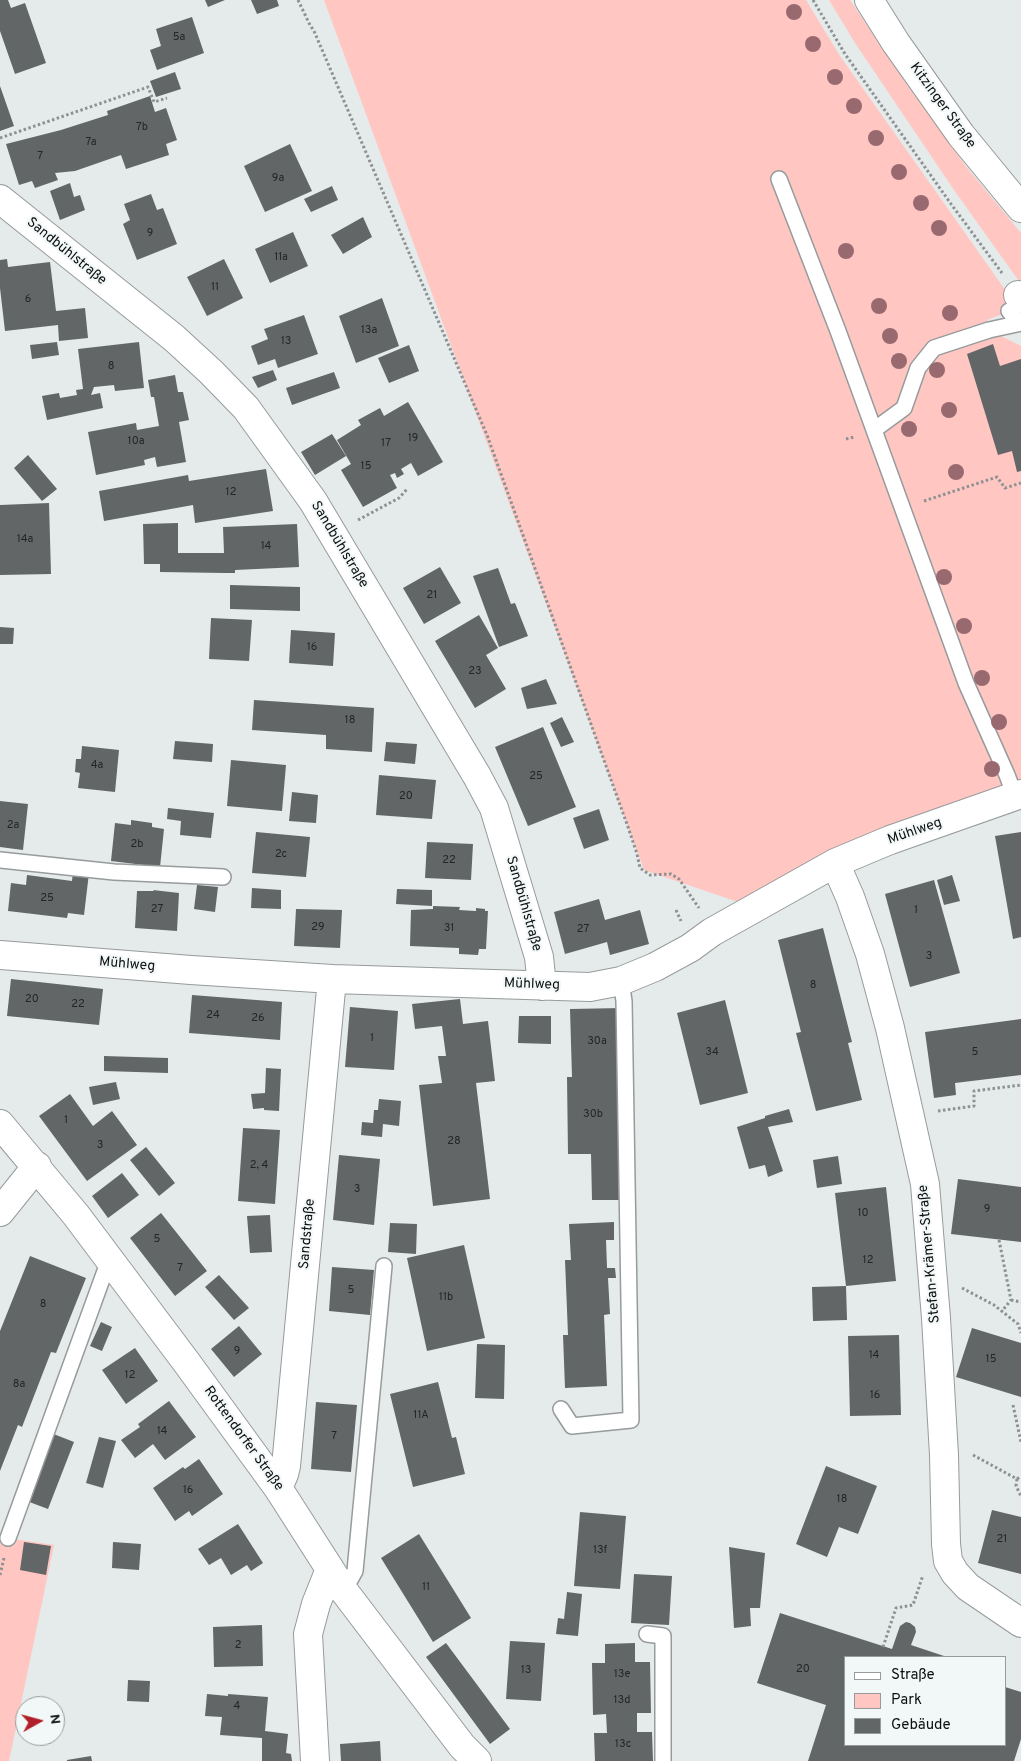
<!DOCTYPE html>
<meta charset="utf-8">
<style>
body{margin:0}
#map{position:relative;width:1021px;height:1761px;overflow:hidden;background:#e5eaeb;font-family:Overpass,sans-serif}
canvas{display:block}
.legend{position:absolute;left:844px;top:1656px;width:162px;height:90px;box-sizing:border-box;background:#f2f7f8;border:1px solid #979b9b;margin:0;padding:6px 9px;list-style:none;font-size:15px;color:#0e1010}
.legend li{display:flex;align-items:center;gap:10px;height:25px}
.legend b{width:25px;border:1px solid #979b9b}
.north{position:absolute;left:15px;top:1696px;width:50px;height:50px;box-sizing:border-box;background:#f2f7f8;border:1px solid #979b9b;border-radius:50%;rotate:83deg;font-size:14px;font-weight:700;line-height:20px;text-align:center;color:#0e1010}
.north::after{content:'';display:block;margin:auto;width:18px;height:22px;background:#b11f2b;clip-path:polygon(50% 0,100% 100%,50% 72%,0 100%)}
</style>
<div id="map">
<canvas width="1021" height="1761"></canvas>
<ul class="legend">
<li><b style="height:6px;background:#fff"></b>Straße</li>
<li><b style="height:14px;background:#ffc6c2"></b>Park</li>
<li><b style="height:14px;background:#626667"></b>Gebäude</li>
</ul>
<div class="north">N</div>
</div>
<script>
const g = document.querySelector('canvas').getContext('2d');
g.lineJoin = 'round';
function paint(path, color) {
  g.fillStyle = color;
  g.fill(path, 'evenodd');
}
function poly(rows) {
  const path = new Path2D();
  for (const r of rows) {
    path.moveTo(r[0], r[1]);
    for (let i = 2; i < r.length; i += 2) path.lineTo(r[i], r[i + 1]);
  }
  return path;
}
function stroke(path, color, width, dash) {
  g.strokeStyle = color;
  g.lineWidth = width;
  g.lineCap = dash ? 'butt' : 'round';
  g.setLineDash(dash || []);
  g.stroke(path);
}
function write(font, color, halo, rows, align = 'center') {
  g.font = font + ' Overpass,sans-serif';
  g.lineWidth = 4;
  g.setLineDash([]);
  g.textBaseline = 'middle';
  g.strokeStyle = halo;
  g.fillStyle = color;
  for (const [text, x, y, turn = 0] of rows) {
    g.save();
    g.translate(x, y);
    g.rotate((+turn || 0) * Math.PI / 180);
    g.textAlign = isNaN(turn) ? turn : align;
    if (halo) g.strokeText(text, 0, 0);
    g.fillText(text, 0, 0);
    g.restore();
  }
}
paint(poly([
 [324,0,806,0,840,56,1018,308,987,320,989,330,1021,346,1021,790,744,904,644,870],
 [829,0,850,0,907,85,968,169,1021,233,1021,284,954,190,855,43],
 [0,1537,54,1545,9,1761,0,1761]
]), '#ffc6c2');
paint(poly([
 [0,0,8,0,11,8,25,3,46,63,15,74,0,31],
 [205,0,225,0,208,7],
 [251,0,277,0,279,6,257,14],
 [192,17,204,53,157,70,150,50,161,46,156,29],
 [175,72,181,89,156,97,150,81],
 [0,86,14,126,0,131],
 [150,96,155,112,166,108,177,140,166,144,169,155,126,169,121,155,75,171,55,173,58,180,35,188,32,181,19,185,6,144,61,130,108,115,107,111],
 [290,144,312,191,265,212,244,166],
 [70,183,74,197,80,195,85,210,60,220,50,191],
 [332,186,338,200,311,212,304,199],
 [151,194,157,210,163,208,177,244,137,260,123,224,130,220,124,204],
 [363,217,372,237,343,254,331,235],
 [293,232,308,266,270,283,255,249],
 [7,259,8,267,50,262,56,311,85,308,88,338,59,341,58,325,5,331,0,288,0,260],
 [224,259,243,298,207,316,187,277],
 [382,298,399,346,356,363,339,316],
 [304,315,318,354,278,368,275,359,258,365,251,346,268,339,264,329],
 [57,342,59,355,32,359,30,345],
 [139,342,144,388,115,391,114,385,94,387,91,395,100,393,103,408,47,420,42,396,59,393,60,398,77,395,76,390,83,389,78,349],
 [993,344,1000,366,1021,359,1021,471,1017,472,1012,451,998,455,967,354],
 [409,345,419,371,389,383,378,358],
 [273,370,277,380,258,388,252,377],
 [334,372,340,388,292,405,286,388],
 [175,375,178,392,183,392,189,420,179,422,186,462,157,467,155,457,144,460,145,465,96,475,88,432,136,423,137,430,159,426,154,397,151,397,148,380],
 [408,402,443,462,418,476,411,463,401,469,404,474,397,478,395,473,390,475,397,488,363,507,341,470,351,464,337,440,361,425,358,420,380,408,384,416],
 [332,434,346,456,315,475,301,452],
 [28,455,57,489,42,501,14,468],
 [266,469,273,511,195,523,193,505,104,521,99,491,188,475,189,481],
 [49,503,51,574,0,575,0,505],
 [178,523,178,553,224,553,223,527,297,524,299,567,235,570,235,573,224,573,160,572,160,564,144,564,143,524],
 [440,567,461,603,424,624,403,588],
 [498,568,511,604,515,603,528,636,499,647,473,576],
 [230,585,300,587,300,611,230,609],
 [479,615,498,648,486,655,506,689,475,708,435,641],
 [211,618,252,620,249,661,209,659],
 [0,627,14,628,13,644,0,644],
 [291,630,335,633,333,666,289,663],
 [546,679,557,704,527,709,521,688],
 [254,700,374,708,372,752,326,749,326,735,252,730],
 [562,717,574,742,561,747,550,723],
 [543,727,576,807,528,826,495,747],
 [175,741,213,744,212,762,173,759],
 [386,742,417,744,415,764,384,761],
 [82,746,119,750,115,792,78,788,80,773,75,772,76,759,81,759],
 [231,760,286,765,282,811,227,806],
 [379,775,436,780,432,819,376,815],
 [292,792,318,795,316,823,289,821],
 [0,801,28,804,23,850,0,847],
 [168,808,214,813,211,838,180,835,181,821,167,819],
 [599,809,609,840,584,849,573,818],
 [131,820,152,823,152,827,164,829,160,867,111,861,115,823,131,825],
 [256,832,310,837,306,877,252,873],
 [1021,832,1021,937,1013,939,995,836],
 [427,842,473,844,471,880,425,878],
 [73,871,89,873,84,915,68,913,67,918,8,911,11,883,26,885,27,875,72,881],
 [952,875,960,901,944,905,937,880],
 [934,880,960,973,910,987,885,894],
 [197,885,218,887,215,912,194,909],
 [252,888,281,890,281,909,251,908],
 [397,889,432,890,432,906,396,904],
 [153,890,179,893,177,931,135,928,137,891,154,891],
 [599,899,605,920,640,910,649,944,610,955,607,942,565,954,554,912],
 [433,906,460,907,459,910,476,911,476,908,485,909,485,911,488,911,486,949,479,949,478,955,459,954,459,948,410,946,411,910,433,909],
 [296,909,342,910,340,948,294,946],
 [823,928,852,1042,848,1043,862,1100,816,1111,796,1033,801,1032,778,940],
 [11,979,103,989,99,1025,7,1016],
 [192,995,282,1002,280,1040,189,1033],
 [460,999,463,1024,488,1021,495,1081,476,1083,490,1199,433,1206,419,1085,442,1083,438,1056,446,1056,442,1026,415,1029,412,1004],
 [725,1000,748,1093,700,1105,677,1013],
 [350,1007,398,1011,394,1070,345,1067],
 [623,1008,620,1154,618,1154,619,1200,592,1200,591,1154,568,1154,567,1077,572,1077,570,1009],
 [519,1016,551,1016,551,1044,518,1043],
 [1021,1019,1021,1075,955,1083,956,1095,934,1098,925,1032],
 [104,1056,168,1058,168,1073,104,1071],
 [266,1068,281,1069,279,1111,264,1110,264,1108,253,1109,251,1094,265,1093],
 [116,1082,120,1099,93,1105,89,1087],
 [70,1094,93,1126,112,1111,137,1145,87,1181,39,1116],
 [379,1099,401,1101,399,1126,383,1124,382,1137,361,1135,362,1122,373,1123,374,1110,378,1110],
 [789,1109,793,1122,768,1127,783,1171,768,1177,765,1165,749,1169,737,1127,765,1118,765,1116],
 [243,1128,280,1130,275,1204,238,1201],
 [146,1147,175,1183,159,1196,130,1160],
 [339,1155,380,1159,374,1225,333,1220],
 [838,1156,842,1184,817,1188,813,1160],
 [122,1173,139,1195,108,1218,92,1196],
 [958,1179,1021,1187,1021,1242,951,1234],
 [886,1187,896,1281,846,1286,847,1320,813,1321,812,1287,846,1286,835,1193],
 [161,1213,207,1271,175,1296,130,1238],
 [270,1215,272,1252,250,1253,247,1216],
 [614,1222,614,1240,606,1240,607,1268,615,1268,616,1278,608,1278,610,1314,604,1315,607,1386,565,1388,563,1335,568,1335,565,1260,571,1260,569,1224],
 [390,1223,417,1224,416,1254,388,1252],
 [464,1245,485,1338,427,1351,407,1258],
 [30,1256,86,1278,56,1353,51,1352,22,1427,18,1425,0,1471,0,1331],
 [332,1267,374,1270,370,1315,329,1311],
 [219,1275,249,1308,234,1320,205,1287],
 [101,1322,112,1327,102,1351,90,1346],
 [239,1326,262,1354,234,1377,211,1349],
 [972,1328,1021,1343,1021,1397,956,1377],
 [899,1335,901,1415,850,1416,848,1336],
 [477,1344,505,1345,504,1399,475,1398],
 [135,1348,158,1381,126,1404,102,1370],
 [438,1382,452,1438,456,1437,465,1474,413,1487,390,1394],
 [169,1401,196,1437,165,1460,153,1444,135,1458,121,1440,140,1427,138,1424],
 [316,1402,357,1405,351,1472,311,1469],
 [51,1433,74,1442,48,1509,24,1500],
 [99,1437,116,1441,103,1488,86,1483],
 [199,1459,223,1494,192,1516,189,1511,175,1521,153,1488,183,1467,185,1469],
 [826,1466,877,1486,858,1534,839,1527,827,1557,796,1544],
 [992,1510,1021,1517,1021,1574,978,1563],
 [580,1512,626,1516,620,1589,574,1586],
 [238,1524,263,1563,251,1571,247,1565,231,1575,221,1558,209,1565,198,1549],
 [419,1534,471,1618,433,1642,381,1558],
 [24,1542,51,1546,46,1575,20,1570],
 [113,1542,141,1544,139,1570,112,1568],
 [729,1547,765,1553,760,1608,750,1608,751,1626,734,1628],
 [634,1574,672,1576,669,1625,631,1623],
 [567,1592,582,1594,578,1636,556,1634,558,1618,564,1619],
 [780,1613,892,1649,900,1626,906,1622,910,1623,915,1627,916,1632,911,1645,947,1657,845,1657,845,1745,1005,1745,1005,1687,1021,1692,1021,1739,1014,1761,808,1761,826,1705,757,1683],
 [262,1625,263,1666,214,1667,213,1627],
 [510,1641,545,1643,541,1701,506,1699],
 [446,1643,510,1729,490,1744,426,1657],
 [635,1643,635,1662,650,1662,651,1713,637,1713,637,1732,652,1732,653,1761,595,1761,594,1733,607,1733,606,1714,593,1715,592,1663,605,1663,605,1644],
 [128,1680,150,1681,149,1702,127,1701],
 [207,1694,228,1696,228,1694,268,1697,265,1731,288,1734,286,1753,291,1754,292,1761,262,1761,262,1738,220,1735,222,1717,205,1716],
 [380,1741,381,1761,341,1761,340,1744],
 [91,1756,92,1761,67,1761,67,1760]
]), '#626667');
const service = poly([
 [779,179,838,331,966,683,1007,775,1015,796],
 [1009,311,1019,323],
 [874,430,904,408,918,368,934,348,989,330,1021,323],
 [0,860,114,872,223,877],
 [561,1409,572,1426,631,1420,624,1001,621,981],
 [8,1538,109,1260],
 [344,1591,355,1571,384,1266],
 [647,1634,663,1636,663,1761]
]);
const minor = poly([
 [0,199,174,338,211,372,246,408,313,501,477,776,494,808,539,957,542,986],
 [1018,295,1021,299],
 [835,863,850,897,870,954,890,1028,925,1184,936,1318,944,1455,946,1544,948,1561,955,1573,968,1587,1021,1623],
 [0,955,191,970,332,979,590,987,621,981,655,967,690,948,712,932,835,863,890,840,1021,794],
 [0,1124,76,1215,187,1363,278,1488,344,1591,462,1746,477,1761],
 [0,1212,37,1166],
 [278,1488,284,1474,286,1466,332,979],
 [315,1761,308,1634,316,1604,330,1569]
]);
const tertiary = poly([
 [869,0,896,43,961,135,1021,208]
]);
stroke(service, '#969b9c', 18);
stroke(minor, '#969b9c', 30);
stroke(tertiary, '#969b9c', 30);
stroke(poly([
 [298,0,310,25,314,31,487,435,628,827,637,854,640,868,650,875,671,874,679,879,699,908],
 [813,0,845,54,951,204,1002,273],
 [0,138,148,87,154,102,167,98],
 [846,439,854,437],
 [924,501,997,477,1005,488,1021,483],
 [358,520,399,498,408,488],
 [676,910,681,921],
 [938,1111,974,1106,974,1091,1021,1085],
 [999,1240,1011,1300,1002,1311],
 [962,1288,994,1305,1018,1324,1021,1333],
 [1011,1300,1021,1302],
 [1013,1405,1021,1442],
 [973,1455,1017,1479,1016,1486,1021,1496],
 [1017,1479,1021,1476],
 [0,1575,4,1558],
 [883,1647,896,1608,913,1605,923,1575]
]), '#8d9192', 3, [2.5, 2.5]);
stroke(service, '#fff', 15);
stroke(minor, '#fff', 28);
stroke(tertiary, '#fff', 28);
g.fillStyle = '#996970';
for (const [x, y] of [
 [794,12],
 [813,44],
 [835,77],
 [854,106],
 [876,138],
 [899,172],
 [921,203],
 [939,228],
 [846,251],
 [879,306],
 [950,313],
 [890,336],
 [899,361],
 [937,370],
 [949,410],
 [909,429],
 [956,472],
 [944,577],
 [964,626],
 [982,678],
 [999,722],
 [992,769]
]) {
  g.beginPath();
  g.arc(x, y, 8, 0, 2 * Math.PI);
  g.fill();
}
write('11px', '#232626', null, [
 ["5a",179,38],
 ["7b",142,128],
 ["7a",91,143],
 ["7",40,157],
 ["9a",278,179],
 ["9",150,234],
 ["11a",281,258],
 ["11",215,288],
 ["6",28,300],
 ["13a",369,331],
 ["13",286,342],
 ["8",111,367],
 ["19",413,439],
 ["10a",136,442],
 ["17",386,444],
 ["15",366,467],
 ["12",231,493],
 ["14a",25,540],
 ["14",266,547],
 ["21",432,596],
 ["16",312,648],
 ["23",475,672],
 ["18",350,721],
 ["4a",97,766],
 ["25",536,777],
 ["20",406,797],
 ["2a",13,826],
 ["2b",137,845],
 ["2c",281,855],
 ["22",449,861],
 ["25",47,899],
 ["27",157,910],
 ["1",916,911],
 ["29",318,928],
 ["31",449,929],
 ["27",583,930],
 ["3",929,957],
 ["8",813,986],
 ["20",32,1000],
 ["22",78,1005],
 ["24",213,1016],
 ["26",258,1019],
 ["1",372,1039],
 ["30a",597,1042],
 ["34",712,1053],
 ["5",975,1053],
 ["30b",593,1115],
 ["1",66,1121],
 ["28",454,1142],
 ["3",100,1146],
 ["2, 4",259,1166],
 ["3",357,1190],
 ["9",987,1210],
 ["10",863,1214],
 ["5",157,1240],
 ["12",868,1261],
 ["7",180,1269],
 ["5",351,1291],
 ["11b",446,1298],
 ["8",43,1305],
 ["9",237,1352],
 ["14",874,1356],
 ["15",991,1360],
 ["12",130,1376],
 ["8a",19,1385],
 ["16",875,1396],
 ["11A",421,1416],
 ["14",162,1432],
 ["7",334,1437],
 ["16",188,1491],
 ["18",842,1500],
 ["21",1002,1540],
 ["13f",600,1551],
 ["11",426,1588],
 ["2",238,1646],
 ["20",803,1670],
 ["13",526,1671],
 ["13e",622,1675],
 ["13d",622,1701],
 ["4",237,1707],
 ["13c",623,1745]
]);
write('14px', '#0e1010', '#f2f7f8', [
 ["Kitzinger Straße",942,106,54],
 ["Sandbühlstraße",66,252,39],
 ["Sandbühlstraße",339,545,59],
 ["Mühlweg",915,832,-19],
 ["Sandbühlstraße",523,904,74],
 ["Mühlweg",127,965,5],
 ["Mühlweg",532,985,2],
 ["Sandstraße",308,1234,-85],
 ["Stefan-Krämer-Straße",930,1254,-95],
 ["Rottendorfer Straße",243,1439,54]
]);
</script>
